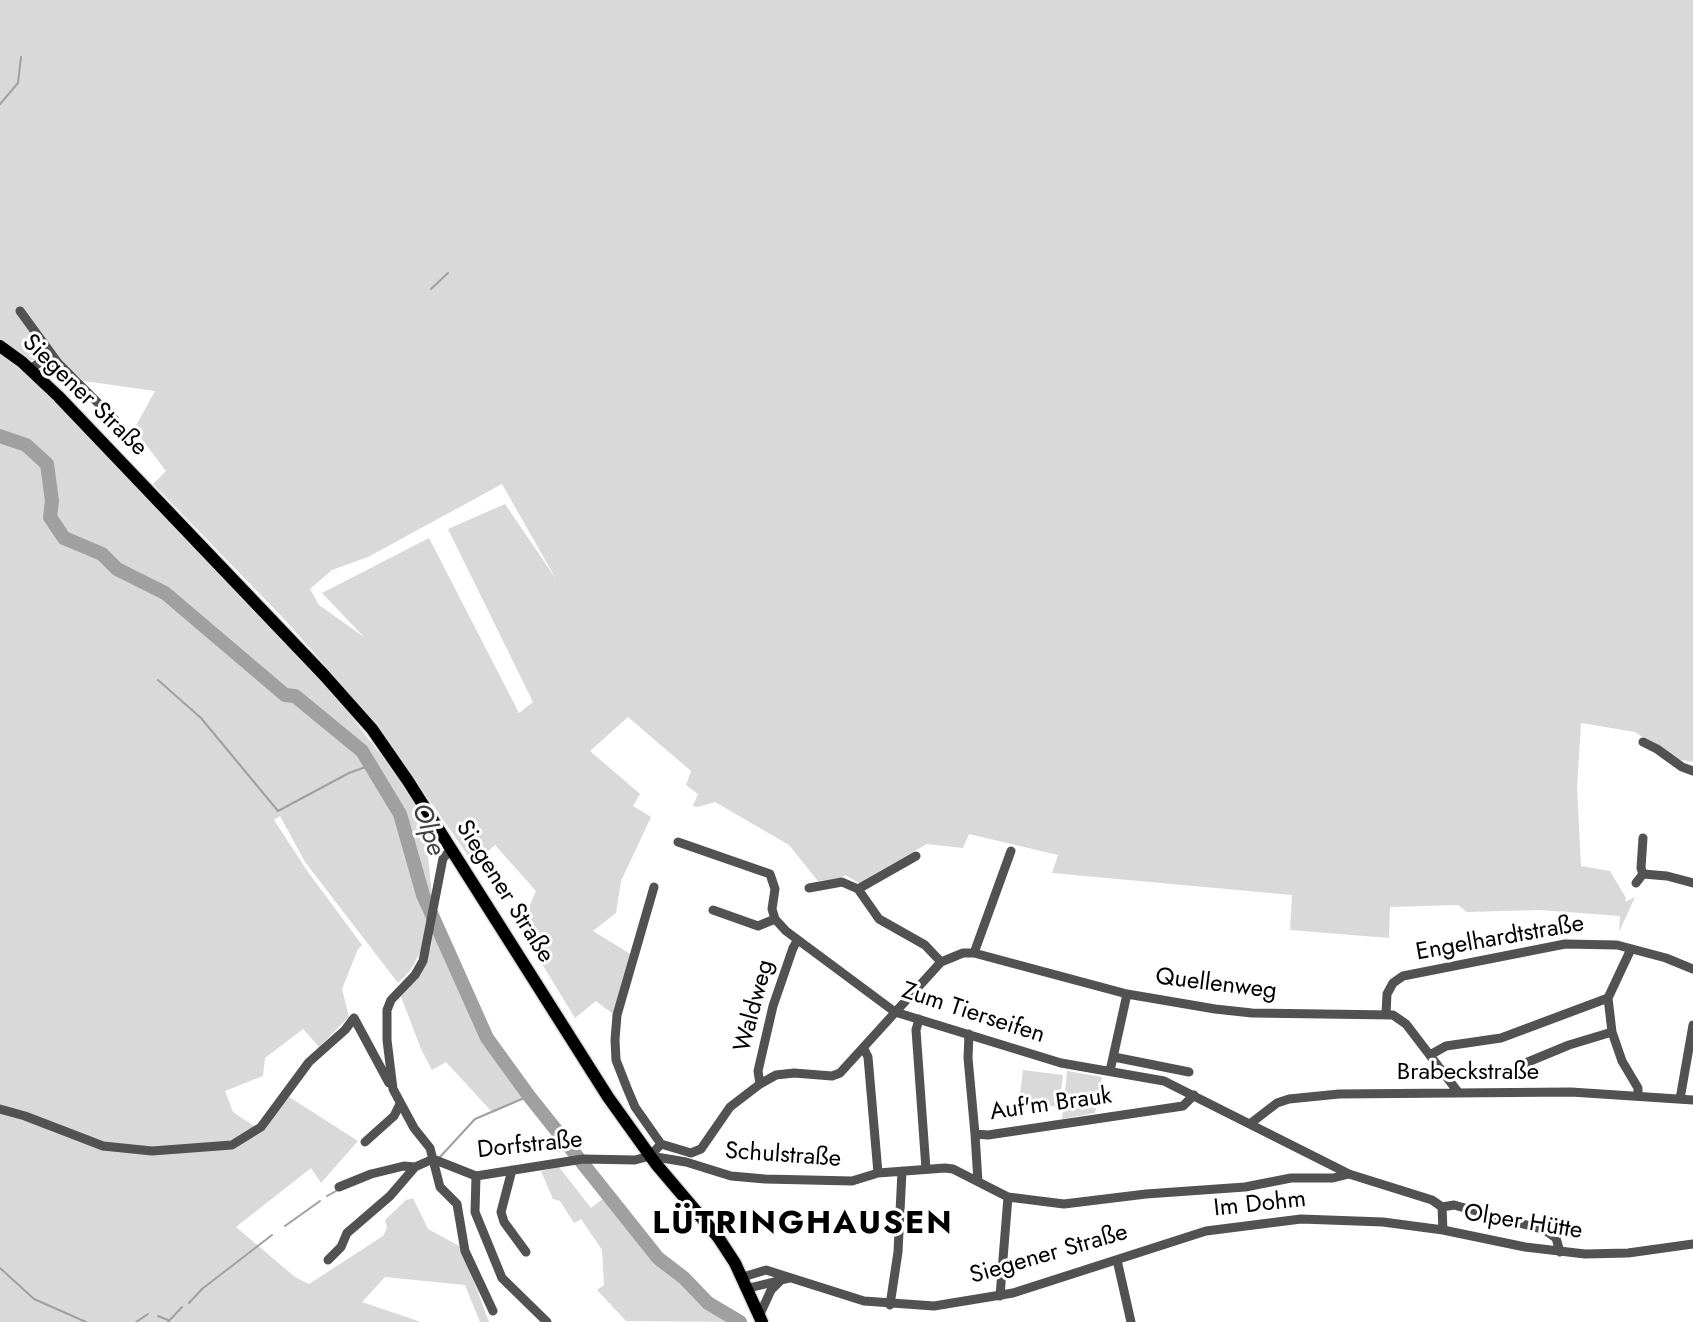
<!DOCTYPE html>
<meta charset="utf-8">
<style>
body{margin:0}
canvas{display:block;background:#fff}
</style>
<canvas width="1693" height="1322"></canvas>
<script>
const g = document.querySelector('canvas').getContext('2d');
g.lineJoin = 'round';
function paint(path, color) {
  g.fillStyle = color;
  g.fill(path, 'evenodd');
}
function poly(rows) {
  const path = new Path2D();
  for (const r of rows) {
    path.moveTo(r[0], r[1]);
    for (let i = 2; i < r.length; i += 2) path.lineTo(r[i], r[i + 1]);
  }
  return path;
}
function stroke(path, color, width, dash) {
  g.strokeStyle = color;
  g.lineWidth = width;
  g.lineCap = dash ? 'butt' : 'round';
  g.setLineDash(dash || []);
  g.stroke(path);
}
function write(font, color, halo, rows, align = 'center') {
  g.font = font + ' Jost,sans-serif';
  g.lineWidth = 6;
  g.setLineDash([]);
  g.textBaseline = 'middle';
  g.strokeStyle = halo;
  g.fillStyle = color;
  for (const [text, x, y, turn = 0] of rows) {
    g.save();
    g.translate(x, y);
    g.rotate((+turn || 0) * Math.PI / 180);
    g.textAlign = isNaN(turn) ? turn : align;
    if (halo) g.strokeText(text, 0, 0);
    g.fillText(text, 0, 0);
    g.restore();
  }
}
paint(poly([
 [0,0,1693,0,1693,762,1676,759,1635,732,1581,723,1577,788,1581,866,1610,871,1626,898,1625,902,1635,897,1619,932,1620,916,1540,910,1467,912,1458,905,1390,907,1389,938,1290,930,1292,895,1052,873,1058,855,969,834,963,848,927,844,859,883,845,875,840,878,818,881,789,845,715,802,698,807,693,806,698,794,686,785,691,771,628,717,590,751,640,794,633,806,651,817,621,881,616,913,593,931,632,955,613,1014,596,1001,575,1018,520,928,536,891,495,845,474,864,374,721,286,621,153,484,166,471,134,429,155,391,84,381,37,342,45,359,31,360,0,340],
 [502,484,556,579,505,504,448,529,533,702,519,713,429,538,322,593,364,637,319,605,310,589,332,570,368,557],
 [0,352,26,370,280,637,351,716,396,775,438,842,427,847,432,895,424,945,410,971,398,983,305,862,280,816,274,820,308,872,362,945,358,949,342,989,349,1017,319,1047,303,1029,265,1058,263,1076,225,1091,233,1112,254,1126,262,1127,286,1095,358,1141,321,1183,311,1168,236,1227,295,1277,309,1284,383,1236,387,1228,385,1220,406,1200,413,1198,428,1229,461,1247,489,1322,480,1322,465,1285,385,1277,362,1302,421,1322,0,1322],
 [434,923,485,1038,528,1096,493,1113,446,1062,432,1070,421,1049,400,994,417,977,431,947],
 [1023,1070,1063,1075,1059,1107,1019,1101],
 [1067,1071,1102,1077,1095,1113,1062,1119],
 [559,1167,591,1208,605,1197,659,1265,681,1279,705,1305,732,1322,626,1321,597,1290,604,1285,602,1250,581,1219,574,1223,560,1201,553,1199,541,1171]
]), '#d9d9d9');
stroke(poly([
 [0,104,18,83,21,57],
 [431,289,448,273],
 [158,680,201,718,278,811,349,773,371,765],
 [440,1157,475,1119,529,1096],
 [327,1196,336,1191],
 [285,1226,320,1201],
 [0,1268,34,1299,86,1322],
 [189,1303,202,1289,272,1235],
 [158,1316,168,1320],
 [136,1322,148,1314],
 [168,1322,182,1307]
]), '#a0a0a0', 2);
stroke(poly([
 [0,436,26,445,47,464,52,501,50,517,64,538,102,554,117,569,165,593,271,683,285,695,295,696,362,751,400,814,423,895,487,1038,529,1096,658,1258,684,1278,708,1303,740,1322]
]), '#a0a0a0', 14);
const major = poly([
 [0,346,22,362,58,396,324,675,372,729,408,781,608,1097,656,1164,718,1237,735,1263,762,1322]
]);
stroke(major, '#dbdbdb', 15);
stroke(poly([
 [20,311,58,363,115,420],
 [30,369,39,363,58,363],
 [1643,742,1657,749,1682,767,1693,771],
 [678,842,770,874,775,889,772,909,775,919,786,931,895,1012,1061,1063,1164,1081,1349,1174,1432,1200,1442,1207,1443,1230],
 [452,849,443,858,423,961,415,975,391,1000,387,1010,387,1040,393,1089,414,1128,430,1148,440,1187,457,1204,465,1251,493,1311],
 [1643,874,1641,868,1643,838],
 [1636,883,1643,874,1667,876,1693,883],
 [809,888,842,882,858,889,879,919,925,945,941,962],
 [858,889,916,856],
 [713,910,758,926,775,919],
 [1631,949,1608,998,1612,1032,1622,1061,1638,1088,1638,1096],
 [974,953,1011,851],
 [1386,1014,1387,994,1393,983,1403,976,1565,944,1617,945,1666,958,1693,969],
 [919,1019,916,1030,926,1169],
 [969,1034,968,1058,975,1134,988,1135,1183,1106,1194,1095],
 [864,1049,868,1057,878,1173],
 [1430,1055,1446,1046,1501,1038,1608,998],
 [1114,1057,1189,1072],
 [1523,1064,1569,1045,1612,1032],
 [1110,1071,1127,994],
 [760,1084,758,1071,773,1006,793,948,797,941],
 [1680,1099,1693,1025],
 [0,1109,25,1116,103,1146,152,1151,232,1145,261,1127,309,1062,345,1030,354,1018,389,1083],
 [1251,1123,1277,1103,1289,1099,1339,1094,1571,1092,1693,1100],
 [975,1134,978,1182],
 [365,1142,394,1116,400,1104],
 [661,1144,691,1153,701,1149,730,1107,760,1084,776,1075,794,1073,832,1076,840,1073,941,962,963,953,974,953,1127,994,1215,1009,1252,1013,1393,1015,1406,1024,1458,1092],
 [650,1156,661,1144,635,1107,627,1088,616,1060,615,1040,617,1015,654,887],
 [433,1159,476,1176,583,1159,635,1160,650,1156,686,1162,731,1176,765,1179,852,1181,878,1173,945,1168,953,1169,1008,1197,1064,1204,1146,1194,1245,1187,1291,1178,1333,1178,1349,1174],
 [512,1170,501,1212,504,1222,526,1252],
 [476,1176,475,1212,502,1278,547,1322],
 [339,1187,371,1174,404,1166,415,1167],
 [1442,1207,1454,1205,1545,1230,1556,1238,1560,1252],
 [328,1260,341,1247,347,1233,390,1196,415,1167,433,1159],
 [1117,1260,1131,1322],
 [743,1277,766,1270,864,1301,934,1306,1013,1293,1206,1231,1301,1219,1383,1222,1443,1230,1525,1247,1585,1254,1628,1253,1693,1244],
 [749,1288,790,1278],
 [1000,1296,1008,1197],
 [890,1305,898,1252,902,1171],
 [760,1314,771,1290,781,1280]
]), '#525252', 9);
stroke(major, '#000', 12);
write('24px', '#000', '#fff', [
 ["Siegener Straße",84,396,44],
 ["Siegener Straße",504,892,58],
 ["Engelhardtstraße",1500,939,-10],
 ["Quellenweg",1216,985,7],
 ["Waldweg",755,1006,-75],
 ["Zum Tierseifen",973,1014,18],
 ["Brabeckstraße",1468,1073],
 ["Auf'm Brauk",1051,1105,-8],
 ["Dorfstraße",530,1146,-6],
 ["Schulstraße",783,1156,4],
 ["Im Dohm",1260,1205,-6],
 ["Olper Hütte",1523,1223,9],
 ["Siegener Straße",1049,1255,-16]
]);
write('italic 26px', '#414141', '#fff', [
 ["Olpe",427,830,71]
]);
g.letterSpacing = '2px';
write('bold 32px', '#000', '#fff', [
 ["LÜTRINGHAUSEN",803,1225]
]);
g.letterSpacing = '0px';
</script>
